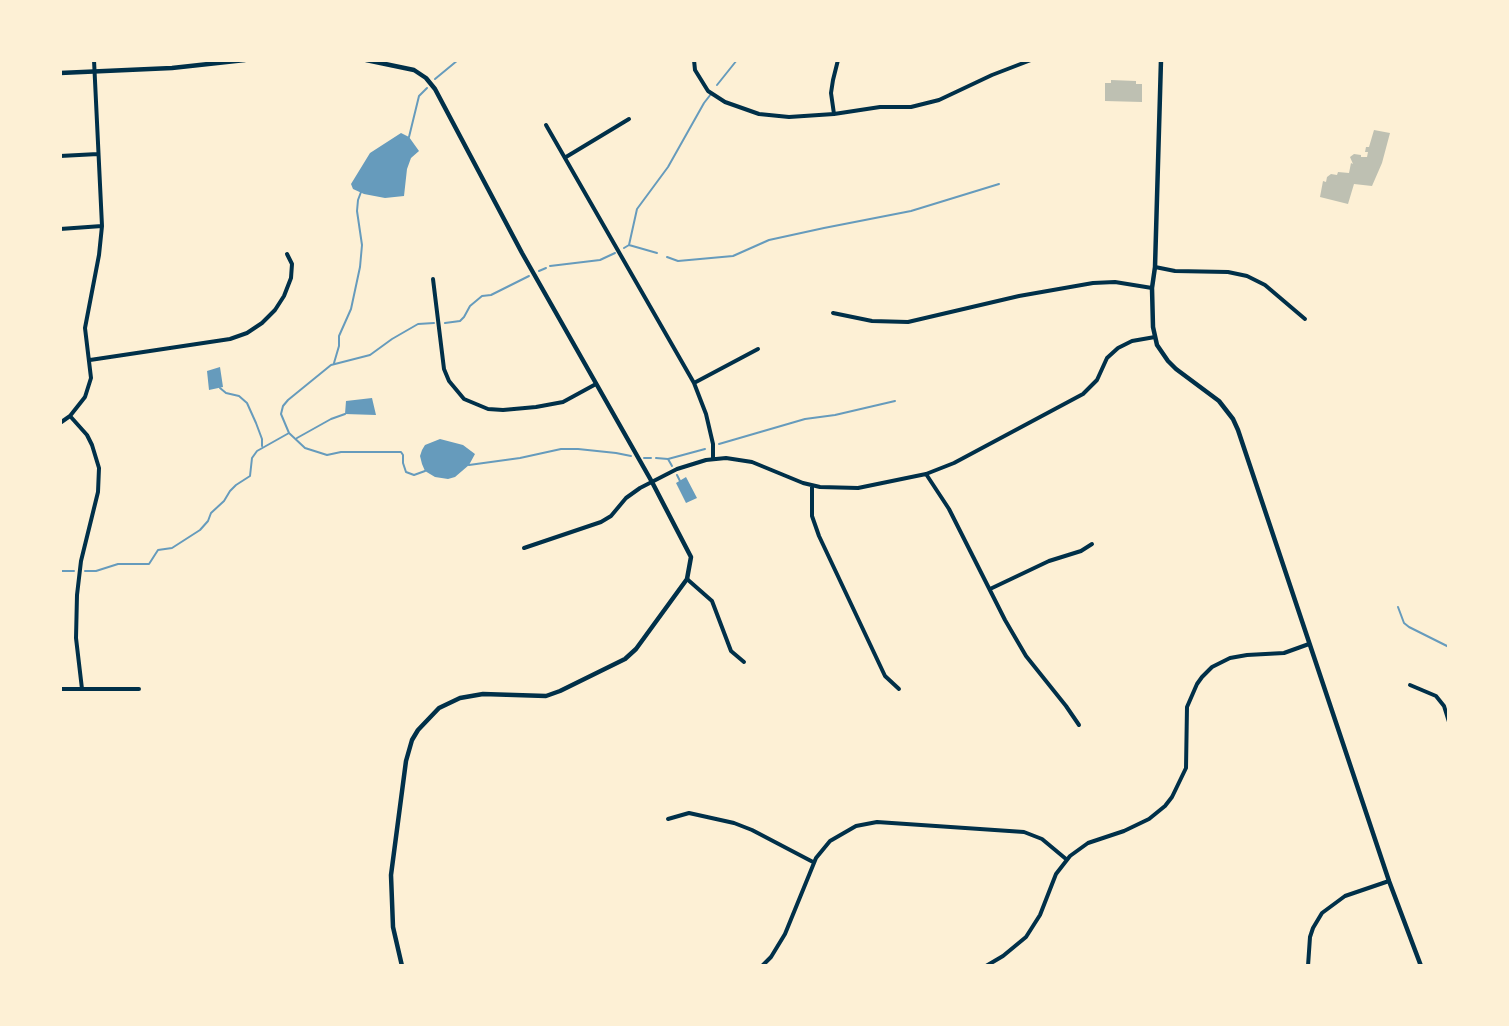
<!DOCTYPE html>
<style>
body{margin:0}
#map{position:relative;width:1509px;height:1026px;overflow:hidden;background:#fdf0d5;font-family:"Space Grotesk",sans-serif}
canvas{display:block}
.frame{position:absolute;inset:0;border:62px solid #fdf0d5;pointer-events:none}
</style>
<div id="map">
<canvas width="1509" height="1026"></canvas>
<div class="frame"></div>
</div>
<script>
const g = document.querySelector('canvas').getContext('2d');
g.lineJoin = 'round';
function paint(path, color) {
  g.fillStyle = color;
  g.fill(path, 'evenodd');
}
function poly(rows) {
  const path = new Path2D();
  for (const r of rows) {
    path.moveTo(r[0], r[1]);
    for (let i = 2; i < r.length; i += 2) path.lineTo(r[i], r[i + 1]);
  }
  return path;
}
function stroke(path, color, width, dash) {
  g.strokeStyle = color;
  g.lineWidth = width;
  g.lineCap = dash ? 'butt' : 'round';
  g.setLineDash(dash || []);
  g.stroke(path);
}
paint(poly([
 [401,133,409,137,419,151,411,158,407,169,404,196,385,198,364,194,353,189,351,184,370,153],
 [220,367,223,387,209,390,207,371],
 [372,398,376,415,345,414,346,401],
 [440,439,463,445,475,454,469,465,455,477,448,479,435,477,425,471,422,464,420,456,422,450,425,445],
 [686,477,697,498,686,503,676,483]
]), '#669bbc');
stroke(poly([
 [435,79,458,60],
 [717,85,737,60],
 [409,137,419,96,427,88],
 [629,245,637,209,668,167,704,103,711,94],
 [629,245,657,253],
 [624,248,629,245],
 [667,257,678,261,733,256,769,240,824,228,911,211,999,184],
 [550,266,600,260,615,253],
 [539,271,546,268],
 [445,323,460,321,464,317,470,306,482,296,491,295,529,276],
 [334,363,339,346,339,336,351,309,360,267,362,245,357,211,358,200,361,192],
 [220,388,226,393,239,396,247,403,256,423,262,439,262,446],
 [289,433,305,448,327,455,341,452,401,452,403,455,403,463,406,472,414,475,425,471],
 [297,438,331,419,345,414],
 [719,444,805,419,835,415,895,401],
 [644,458,651,458],
 [656,458,668,459,705,449],
 [668,459,672,466],
 [469,465,520,458,561,449,578,449,616,453,631,456],
 [677,475,680,481],
 [60,571,74,571],
 [85,571,96,571,118,564,149,564,158,550,172,548,200,530,208,521,211,513,224,501,230,491,236,485,250,476,252,458,257,451,289,433,281,414,283,406,288,400,331,365,370,355,392,339,418,324,434,323],
 [1398,607,1404,623,1409,627,1449,647]
]), '#669bbc', 2);
paint(poly([
 [1111,80,1136,81,1136,84,1142,84,1142,102,1105,101,1105,83,1111,83],
 [1374,130,1390,133,1382,163,1372,186,1354,184,1348,204,1320,197,1323,181,1326,182,1327,177,1331,174,1337,175,1338,172,1349,173,1351,163,1353,164,1350,157,1354,154,1361,155,1361,157,1367,157,1368,152,1365,152,1366,147,1369,147]
]), '#bec0b2');
stroke(poly([
 [694,60,695,70,708,91,725,102,759,114,789,117,834,114,880,107,911,107,939,100,992,75,1031,60],
 [834,114,831,93,833,80,838,60],
 [546,125,694,383,706,414,713,444,713,458],
 [60,156,98,154],
 [566,157,629,119],
 [60,229,102,226],
 [1155,267,1175,271,1228,272,1247,276,1265,285,1305,319],
 [433,279,444,369,449,381,464,399,488,409,503,410,536,407,563,402,596,384],
 [833,313,872,321,908,322,1019,296,1093,283,1115,282,1152,288],
 [90,360,230,339,247,333,262,323,275,310,284,296,291,278,292,264,287,254],
 [694,383,758,349],
 [70,416,87,435,92,445,99,468,98,492,81,561,77,595,76,638,82,689],
 [60,423,70,416,85,397,91,378,85,328,99,255,102,226,94,60],
 [926,474,949,509,1005,620,1026,656,1066,706,1079,725],
 [812,486,812,516,819,536,885,676,899,689],
 [524,548,601,522,611,516,626,498,640,488,677,469,706,460,726,458,752,462,803,483,820,487,858,488,926,474,954,463,1083,394,1097,380,1107,358,1118,348,1132,341,1155,337],
 [687,579,712,601,731,651,744,662],
 [990,589,1049,561,1081,551,1092,544],
 [1410,685,1436,696,1444,706,1449,722],
 [60,689,139,689],
 [668,819,689,813,734,823,752,830,813,862],
 [762,966,771,957,785,934,816,858,830,841,856,826,877,822,1024,832,1042,839,1066,859],
 [986,966,1003,956,1026,937,1040,915,1056,874,1070,856,1088,843,1124,831,1149,819,1165,806,1172,797,1186,768,1187,707,1197,684,1202,677,1212,667,1230,658,1247,655,1284,653,1309,644],
 [1308,966,1310,937,1313,928,1322,913,1345,896,1389,881]
]), '#003049', 4);
stroke(poly([
 [366,60,414,70,426,78,435,89,522,253,652,482,691,557,687,579,636,649,625,659,560,691,546,696,483,694,460,698,439,708,418,730,412,740,406,761,391,875,393,927,402,966],
 [1161,60,1155,267,1152,288,1153,327,1157,345,1168,361,1176,369,1219,401,1233,419,1238,430,1389,881,1421,966],
 [60,73,172,68,245,60]
]), '#003049', 4.5);
</script>
